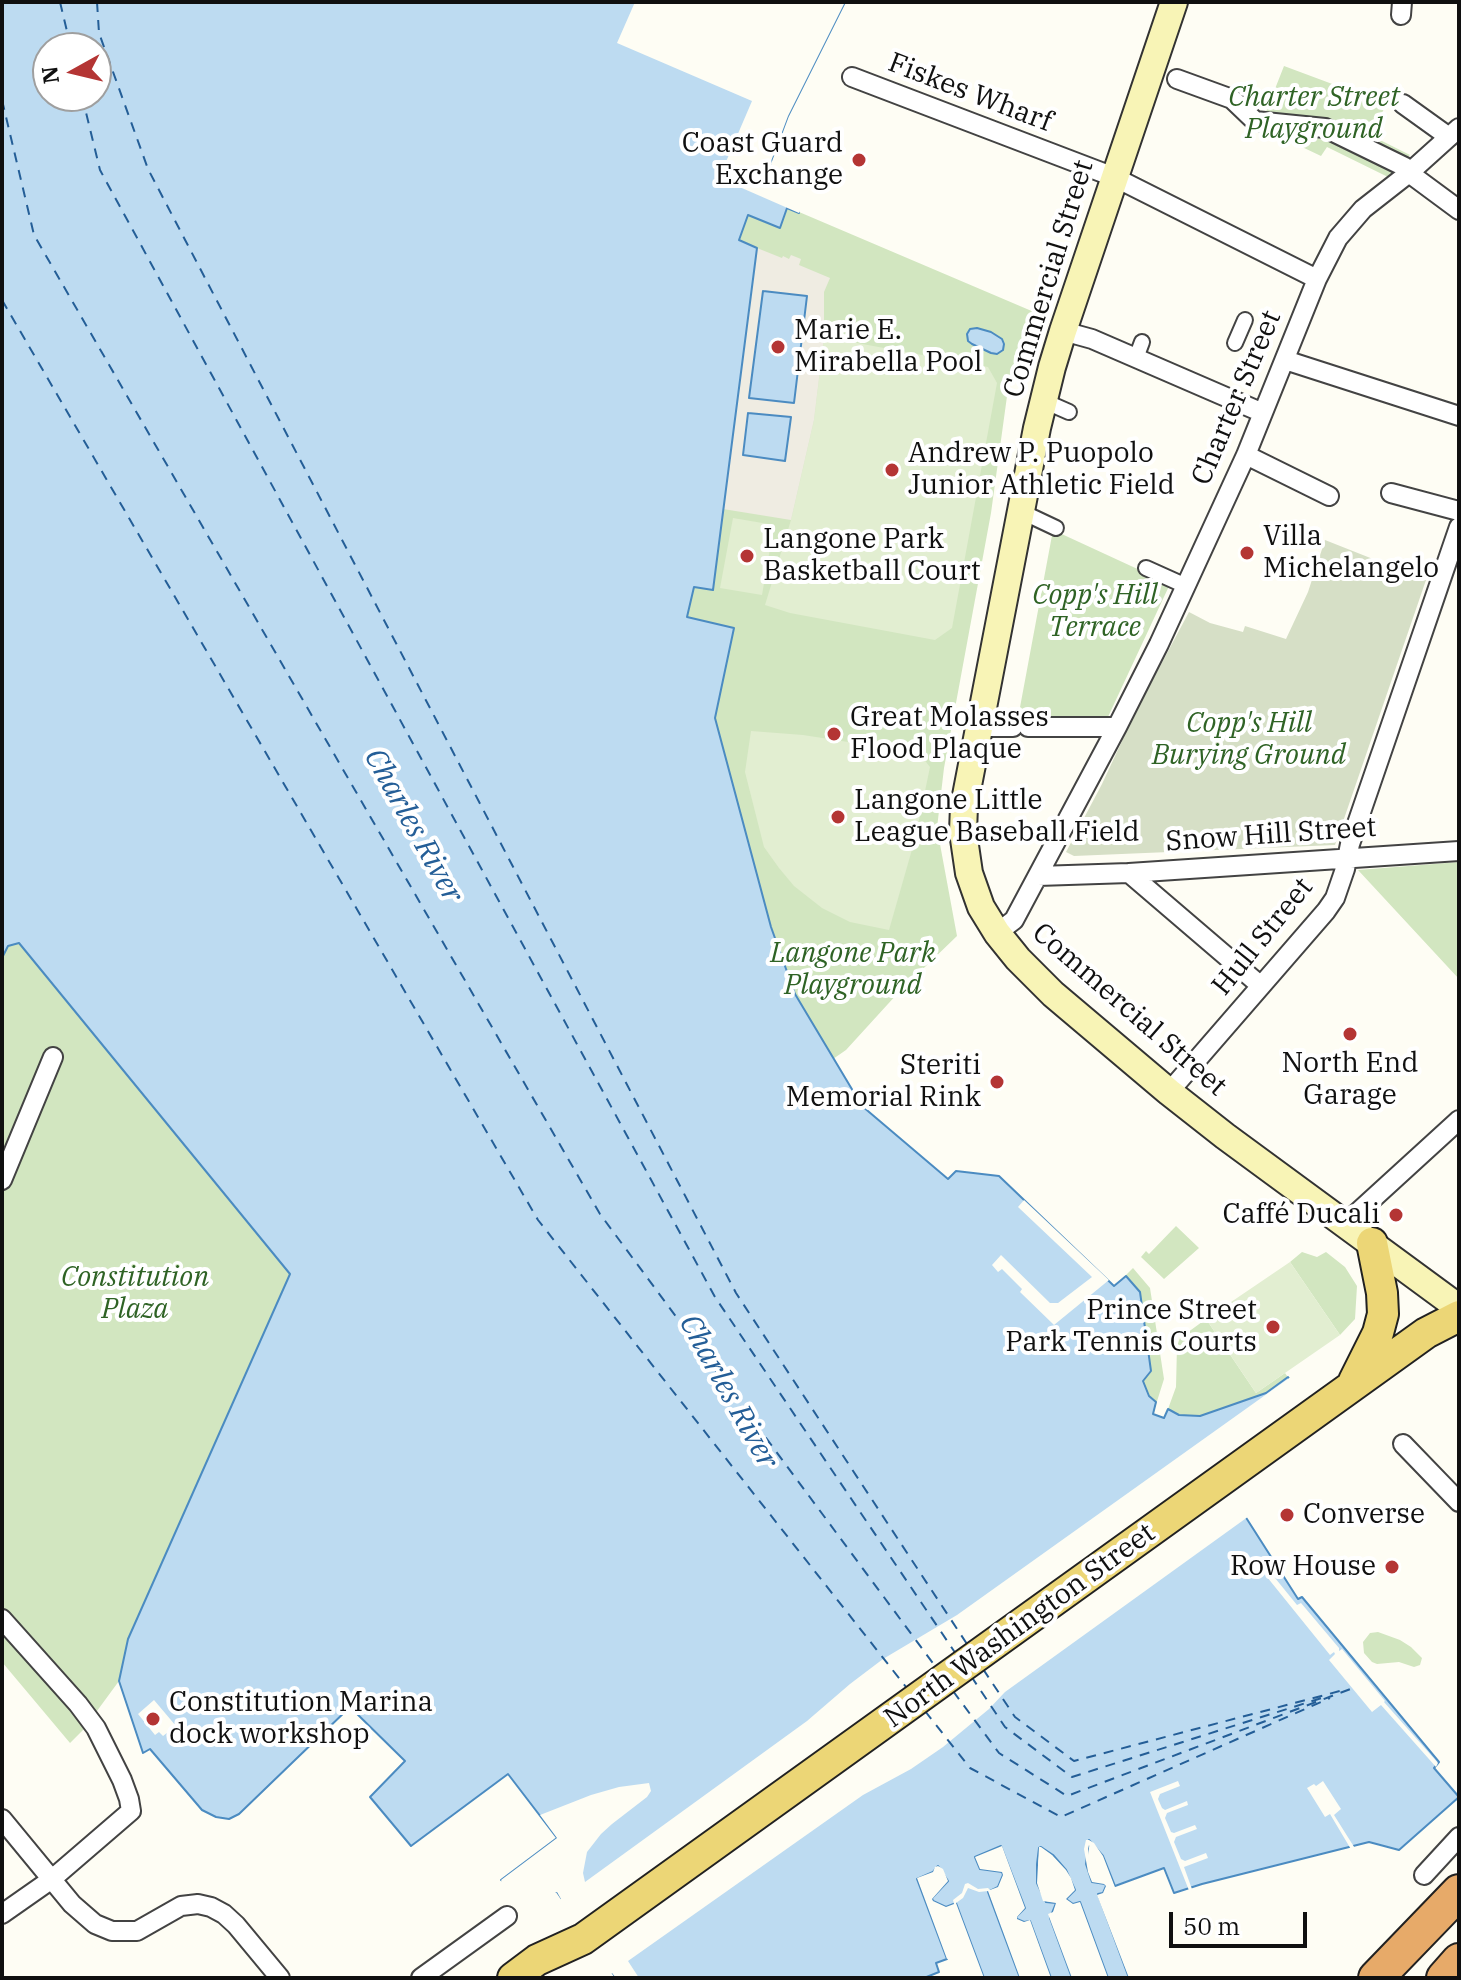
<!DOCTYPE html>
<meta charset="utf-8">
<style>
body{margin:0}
#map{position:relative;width:1461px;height:1980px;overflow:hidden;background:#fefdf4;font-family:"IBM Plex Serif",serif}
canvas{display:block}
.frame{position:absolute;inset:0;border:4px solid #101010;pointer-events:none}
.north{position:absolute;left:32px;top:32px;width:80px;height:80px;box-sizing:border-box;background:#fff;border:2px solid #9f9f9f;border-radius:50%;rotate:262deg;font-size:22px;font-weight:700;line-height:32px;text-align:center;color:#101010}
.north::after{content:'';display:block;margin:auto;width:28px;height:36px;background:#b43534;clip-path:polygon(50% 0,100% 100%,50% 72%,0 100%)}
.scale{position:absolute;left:1169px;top:1912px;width:138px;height:36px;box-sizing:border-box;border:4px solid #101010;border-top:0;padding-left:10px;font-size:24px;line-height:28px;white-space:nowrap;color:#101010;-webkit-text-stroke:6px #fff;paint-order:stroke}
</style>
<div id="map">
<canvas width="1461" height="1980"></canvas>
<div class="frame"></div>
<div class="north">N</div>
<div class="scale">50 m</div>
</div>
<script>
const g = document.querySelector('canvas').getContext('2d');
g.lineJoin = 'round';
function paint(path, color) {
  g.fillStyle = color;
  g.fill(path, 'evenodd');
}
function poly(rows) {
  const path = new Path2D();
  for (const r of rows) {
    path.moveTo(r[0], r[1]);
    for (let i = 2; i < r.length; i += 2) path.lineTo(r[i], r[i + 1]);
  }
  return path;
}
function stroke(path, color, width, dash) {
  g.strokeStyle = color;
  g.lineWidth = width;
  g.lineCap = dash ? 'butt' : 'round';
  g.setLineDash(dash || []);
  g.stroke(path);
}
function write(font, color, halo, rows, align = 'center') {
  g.font = font + ' "IBM Plex Serif",serif';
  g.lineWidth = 8;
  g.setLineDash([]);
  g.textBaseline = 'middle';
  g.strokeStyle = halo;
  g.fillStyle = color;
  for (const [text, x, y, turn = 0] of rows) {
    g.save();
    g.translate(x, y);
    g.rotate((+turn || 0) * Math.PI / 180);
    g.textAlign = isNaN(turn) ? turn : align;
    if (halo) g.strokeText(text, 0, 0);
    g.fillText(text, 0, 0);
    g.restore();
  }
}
paint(poly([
 [1284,66,1386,104,1372,136,1410,155,1388,177,1327,147,1321,156,1260,127],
 [738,186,1034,312,1008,389,991,513,944,768,937,828,957,936,898,993,846,1050,833,1059,795,994,771,927,714,718,734,628,694,639,654,534],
 [1053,530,1170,584,1107,719,1018,718],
 [1459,862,1459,979,1358,870],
 [20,942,290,1274,128,1639,119,1681,83,1730,70,1743,2,1662,2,957,7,945],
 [1176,1226,1199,1248,1164,1279,1141,1257,1146,1251,1149,1254],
 [1302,1252,1317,1257,1326,1252,1345,1267,1357,1286,1355,1319,1340,1335,1290,1262],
 [1133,1268,1150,1288,1164,1379,1153,1414,1164,1418,1168,1409,1176,1387,1177,1346,1180,1338,1206,1319,1256,1393,1285,1373,1314,1415,1152,1430,1115,1286],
 [1378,1632,1400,1640,1411,1647,1422,1658,1420,1665,1414,1667,1399,1662,1377,1664,1372,1662,1364,1653,1363,1642,1370,1633]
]), '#d2e6c0');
paint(poly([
 [1325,540,1426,580,1335,845,1074,856,1066,852,1102,784,1135,713,1189,612,1210,623,1243,632,1245,626,1286,639,1308,592]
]), '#d6dfc6');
paint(poly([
 [824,337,988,367,997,383,952,628,935,640,790,613,765,605,791,520,814,420],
 [733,518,774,525,762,595,720,588],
 [751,731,803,735,919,753,930,767,915,839,889,930,850,922,822,908,794,886,779,868,764,847,745,772],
 [1290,1262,1340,1335,1256,1393,1206,1319]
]), '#e2eed1');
paint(poly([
 [757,248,782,258,783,256,789,259,791,255,801,259,799,265,830,278,824,292,824,337,814,420,791,520,723,509]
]), '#efece2');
const water = poly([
 [2,2,845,2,788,116,770,164,799,213,787,208,780,228,748,215,739,240,757,248,713,590,694,587,687,617,734,628,715,718,771,927,795,994,862,1106,948,1179,956,1171,999,1176,1114,1286,1126,1276,1140,1292,1151,1371,1143,1381,1149,1396,1156,1402,1153,1414,1164,1418,1168,1409,1179,1415,1200,1416,1266,1393,1288,1377,1336,1445,1245,1516,1298,1599,1302,1597,1439,1762,1434,1768,1459,1797,1399,1850,1369,1842,1202,1884,1174,1893,1164,1868,1115,1886,1103,1856,1089,1840,1086,1864,1092,1882,1105,1884,1106,1886,1103,1893,1098,1894,1129,1978,1108,1978,1080,1902,1073,1904,1066,1899,1075,1890,1066,1870,1053,1855,1041,1847,1039,1848,1037,1864,1037,1883,1046,1902,1056,1903,1050,1918,1072,1978,1051,1978,1030,1921,1024,1922,1017,1919,1016,1917,1025,1908,1001,1846,975,1857,980,1869,1002,1872,1003,1875,998,1887,988,1892,1020,1978,984,1978,956,1903,946,1907,933,1901,932,1898,948,1881,938,1866,933,1872,917,1879,947,1959,936,1963,939,1972,924,1978,616,1978,557,1892,501,1880,557,1838,508,1774,411,1846,370,1797,405,1761,350,1707,239,1814,229,1819,216,1817,202,1810,150,1749,143,1753,119,1681,128,1639,290,1274,19,943,8,946,2,958,2,2],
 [48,48,96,48,96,96,48,96,48,48],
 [763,291,807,296,794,403,749,398,763,291],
 [977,328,991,332,1002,339,1004,344,1003,350,997,354,991,353,972,344,968,341,967,334,970,329,977,328],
 [748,413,791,417,785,461,743,455,748,413]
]);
paint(water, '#bddbf1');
stroke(water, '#4b8bc1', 2);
paint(poly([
 [635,2,845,2,788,116,770,164,812,183,799,213,719,178,752,101,617,43],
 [1024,1200,1109,1280,1054,1325,1020,1292,1022,1289,1002,1269,998,1272,992,1265,1001,1255,1050,1303,1058,1303,1092,1277,1018,1207],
 [1292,1376,1339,1444,1339,1448,1324,1462,1005,1692,989,1709,943,1747,911,1769,863,1795,628,1961,639,1978,616,1978,612,1973,609,1975,558,1901,561,1899,557,1892,550,1895,503,1884,501,1880,557,1838,540,1815,591,1795,619,1787,649,1783,651,1791,647,1797,612,1824,601,1834,587,1852,583,1873,585,1882,807,1721,850,1684,883,1659,957,1615],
 [1271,1573,1297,1605,1301,1603,1339,1648,1339,1651,1342,1649,1385,1701,1384,1702,1438,1763,1436,1767,1381,1705,1372,1712,1329,1660,1335,1654,1334,1652,1330,1655,1267,1577],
 [154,1700,176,1726,163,1736,159,1732,155,1735,138,1714],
 [1178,1781,1180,1786,1160,1794,1158,1799,1162,1808,1165,1810,1187,1801,1188,1805,1167,1813,1165,1818,1171,1832,1174,1833,1195,1825,1197,1829,1176,1837,1174,1842,1181,1859,1185,1861,1206,1853,1208,1858,1184,1867,1193,1892,1190,1893,1150,1792],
 [1323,1781,1341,1809,1334,1815,1356,1850,1352,1851,1330,1814,1325,1817,1307,1788,1314,1784,1316,1786],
 [1086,1840,1089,1840,1094,1843,1103,1856,1116,1890,1111,1888,1100,1858,1089,1845,1088,1849,1090,1863,1095,1878,1107,1881,1109,1885,1106,1895,1103,1897,1133,1978,1129,1978,1097,1895,1103,1893,1106,1886,1104,1884,1092,1882,1088,1872,1084,1849],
 [1002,1846,1025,1908,1017,1917,1017,1919,1024,1922,1030,1920,1051,1978,1047,1978,1027,1925,1023,1926,1013,1921,1013,1915,1021,1907,999,1851,980,1859,982,1866,1003,1868,1006,1871,1007,1876,1001,1889,993,1893,1024,1978,1020,1978,988,1891,979,1892,968,1888,963,1898,956,1903,984,1978,979,1978,953,1908,945,1911,931,1904,951,1958,947,1959,917,1878,933,1872,935,1867,938,1866,943,1869,948,1881,932,1899,933,1901,946,1907,954,1904,953,1900,962,1893,965,1884,968,1883,978,1889,988,1888,990,1890,998,1887,1003,1875,1002,1872,980,1869,975,1857],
 [1039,1847,1041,1847,1052,1855,1066,1870,1071,1878,1075,1890,1066,1899,1073,1904,1080,1902,1108,1978,1104,1978,1077,1907,1072,1908,1063,1902,1062,1897,1071,1889,1067,1880,1063,1872,1042,1853,1041,1882,1046,1897,1057,1899,1060,1902,1060,1906,1054,1916,1076,1978,1072,1978,1048,1914,1053,1912,1056,1903,1043,1901,1037,1883]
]), '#fefdf4');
stroke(poly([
 [60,2,71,48],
 [97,2,99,33,148,169,736,1293,967,1644],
 [82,96,100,170,715,1297,956,1654],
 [2,100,34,235,600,1214,935,1666],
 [2,300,538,1220,906,1687],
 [983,1669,1015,1717,1074,1761,1340,1691],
 [971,1676,1005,1727,1072,1777,1328,1696],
 [953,1691,999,1753,1067,1796,1353,1688],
 [925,1711,970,1768,1061,1817,1330,1698]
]), '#245e97', 2, [10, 8]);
const pedestrian = poly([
 [1235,343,1245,320],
 [1136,358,1142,342],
 [1044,401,1069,412],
 [1020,511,1056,528],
 [1146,568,1186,586]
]);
const minor = poly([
 [1401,15,1402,2],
 [852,77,1114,177,1317,279],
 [1177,79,1232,99,1255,121,1325,128,1405,167],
 [1403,104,1449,137],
 [1409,173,1459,210],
 [1063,331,1092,339,1263,413],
 [1285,360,1459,416],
 [1246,455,1329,496],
 [1391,493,1459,511],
 [979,727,1013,727],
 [1028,727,1117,727],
 [1129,873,1261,986],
 [1038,876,1129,873,1459,851],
 [997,933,1014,920,1117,727,1159,644,1246,455,1317,279,1338,238,1363,209,1409,173,1459,128],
 [1169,1092,1326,911,1335,898,1345,869,1350,844,1459,527],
 [2,1180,53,1057],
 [1345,1224,1459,1120],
 [1403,1444,1459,1502],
 [2,1619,78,1704,96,1728,122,1780,129,1799,131,1811,52,1879,2,1914],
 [2,1819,72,1904,95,1924,112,1931,137,1931,181,1906,198,1904,211,1907,224,1914,236,1925,280,1978],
 [1424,1875,1459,1837],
 [421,1978,507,1916]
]);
const secondary = poly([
 [1174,2,1063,331,1052,367,1037,428,964,806,963,832,969,873,981,907,997,933,1018,959,1053,994,1169,1092,1225,1136,1459,1308]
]);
const primary = poly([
 [1354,1381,1378,1333,1383,1314,1382,1293,1372,1243],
 [513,1978,537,1960,583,1939,1426,1333,1459,1316]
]);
const motorway = poly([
 [1376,1978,1459,1892],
 [1444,1978,1459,1961]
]);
stroke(pedestrian, '#434343', 18);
stroke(minor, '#434343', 22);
stroke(secondary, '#323232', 30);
stroke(primary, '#212121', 34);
stroke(motorway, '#212121', 38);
stroke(pedestrian, '#fff', 14);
stroke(minor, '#fff', 18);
stroke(secondary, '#f8f4b6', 26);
stroke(primary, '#ecd676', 30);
stroke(motorway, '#e7aa69', 34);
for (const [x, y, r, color] of [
 [859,160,8,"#b43534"],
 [778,347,8,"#b43534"],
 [892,470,8,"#b43534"],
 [1247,553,8,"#b43534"],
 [747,556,8,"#b43534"],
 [834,734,8,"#b43534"],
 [838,817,8,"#b43534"],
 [1350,1034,8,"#b43534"],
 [997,1082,8,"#b43534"],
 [1396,1215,8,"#b43534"],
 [1273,1327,8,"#b43534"],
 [1287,1515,8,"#b43534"],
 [1392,1567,8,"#b43534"],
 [153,1719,8,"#b43534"]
]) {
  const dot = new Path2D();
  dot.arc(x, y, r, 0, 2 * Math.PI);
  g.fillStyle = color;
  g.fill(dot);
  stroke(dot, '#fff', 3);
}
write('28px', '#101010', '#fff', [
 ["Fiskes Wharf",970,93,21],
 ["Commercial Street",1049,279,-73],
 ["Charter Street",1237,398,-67],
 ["Snow Hill Street",1271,835,-4],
 ["Hull Street",1263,937,-51],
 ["Commercial Street",1129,1010,41],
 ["North Washington Street",1020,1626,-36]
]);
write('italic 28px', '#2f6325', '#fff', [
 ["Charter Street",1314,98],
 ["Playground",1314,130],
 ["Copp's Hill",1095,596],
 ["Terrace",1095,628],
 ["Copp's Hill",1249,724],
 ["Burying Ground",1249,756],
 ["Langone Park",853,954],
 ["Playground",853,986],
 ["Constitution",135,1278],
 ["Plaza",135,1310]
]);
write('28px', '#101010', '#fff', [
 ["Coast Guard",843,144,"right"],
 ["Exchange",843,176,"right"],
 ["Marie E.",794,331],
 ["Mirabella Pool",794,363],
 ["Andrew P. Puopolo",908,454],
 ["Junior Athletic Field",908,486],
 ["Villa",1263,537],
 ["Michelangelo",1263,569],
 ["Langone Park",763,540],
 ["Basketball Court",763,572],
 ["Great Molasses",850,718],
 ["Flood Plaque",850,750],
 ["Langone Little",854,801],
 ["League Baseball Field",854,833],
 ["North End",1350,1064,"center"],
 ["Garage",1350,1096,"center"],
 ["Steriti",981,1066,"right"],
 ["Memorial Rink",981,1098,"right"],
 ["Caffé Ducali",1380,1215,"right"],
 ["Prince Street",1257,1311,"right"],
 ["Park Tennis Courts",1257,1343,"right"],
 ["Converse",1303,1515],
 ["Row House",1376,1567,"right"],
 ["Constitution Marina",169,1703],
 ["dock workshop",169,1735]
], 'left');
write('italic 30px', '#245e97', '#fff', [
 ["Charles River",413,826,61],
 ["Charles River",728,1392,61]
]);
</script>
